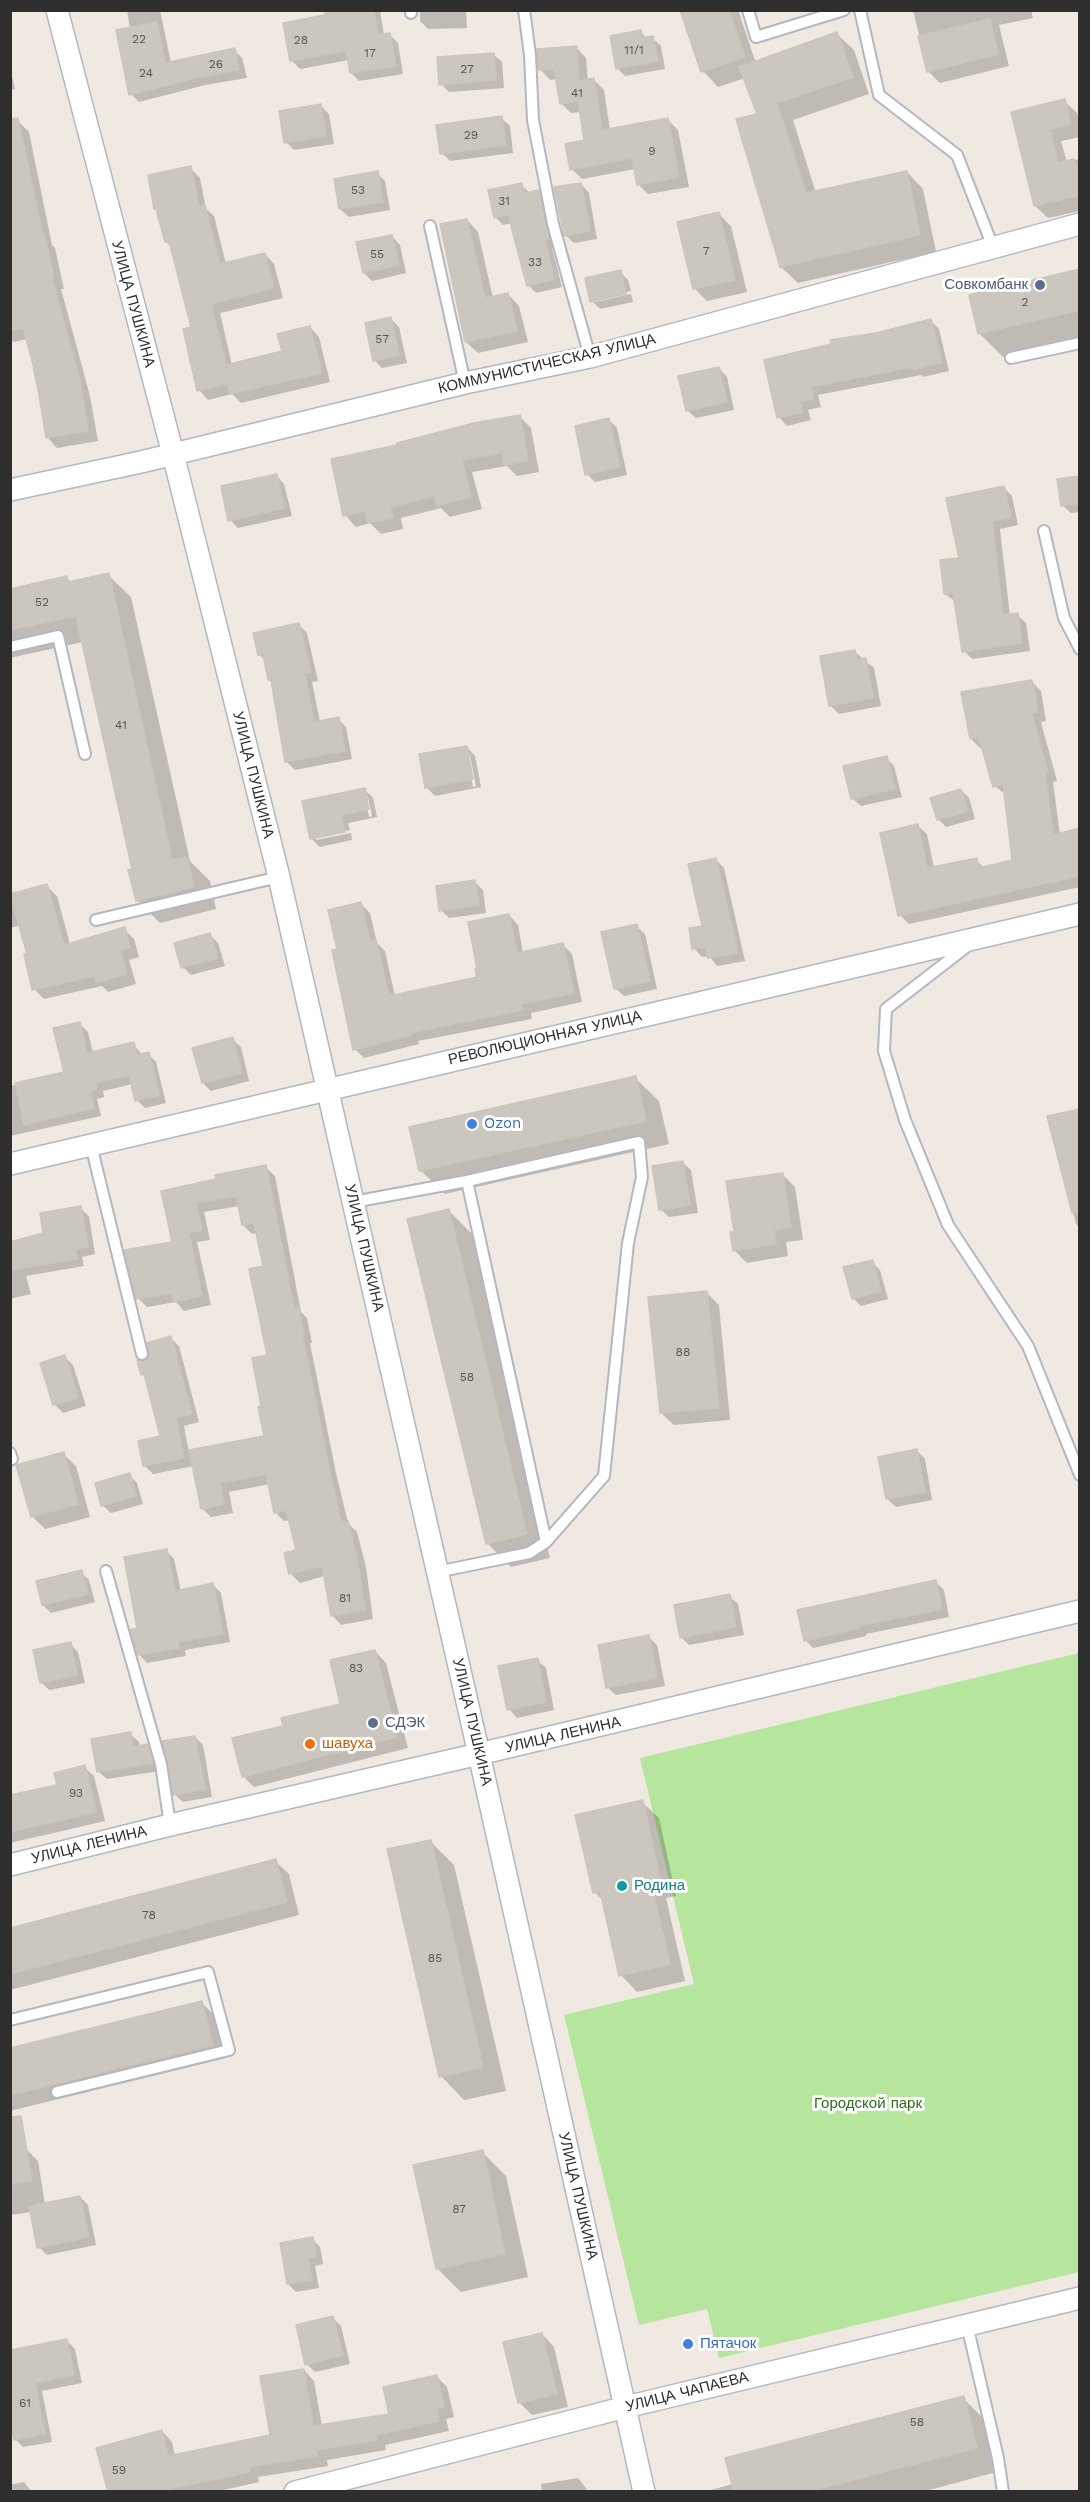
<!DOCTYPE html>
<meta charset="utf-8">
<style>
body{margin:0}
#map{position:relative;width:1090px;height:2502px;overflow:hidden;background:#efe9e1;font-family:"Work Sans",sans-serif}
canvas{display:block}
.frame{position:absolute;inset:0;border:12px solid #2e2e2e;pointer-events:none}
</style>
<div id="map">
<canvas width="1090" height="2502"></canvas>
<div class="frame"></div>
</div>
<script>
const g = document.querySelector('canvas').getContext('2d');
g.lineJoin = 'round';
function paint(path, color) {
  g.fillStyle = color;
  g.fill(path, 'evenodd');
}
function poly(rows) {
  const path = new Path2D();
  for (const r of rows) {
    path.moveTo(r[0], r[1]);
    for (let i = 2; i < r.length; i += 2) path.lineTo(r[i], r[i + 1]);
  }
  return path;
}
function stroke(path, color, width, dash) {
  g.strokeStyle = color;
  g.lineWidth = width;
  g.lineCap = dash ? 'butt' : 'round';
  g.setLineDash(dash || []);
  g.stroke(path);
}
function write(font, color, halo, rows, align = 'center') {
  g.font = font + ' "Work Sans",sans-serif';
  g.lineWidth = 6;
  g.setLineDash([]);
  g.textBaseline = 'middle';
  g.strokeStyle = halo;
  g.fillStyle = color;
  for (const [text, x, y, turn = 0] of rows) {
    g.save();
    g.translate(x, y);
    g.rotate((+turn || 0) * Math.PI / 180);
    g.textAlign = isNaN(turn) ? turn : align;
    if (halo) g.strokeText(text, 0, 0);
    g.fillText(text, 0, 0);
    g.restore();
  }
}
paint(poly([
 [1079,1653,1079,2272,719,2358,707,2309,639,2325,564,2015,694,1984,640,1758]
]), '#b6e59e');
paint(poly([
 [127,10,160,10,171,63,234,50,242,58,247,78,205,85,139,102,131,94,130,29],
 [326,10,380,10,384,35,390,35,398,43,403,74,359,81,351,73,349,60,300,69,292,61,327,16],
 [420,10,466,10,467,28,428,29,420,21],
 [682,10,738,10,756,63,837,34,854,50,869,94,793,120,816,193,907,172,923,189,936,252,798,283,781,267,759,115,745,78,718,87,703,71],
 [913,10,1031,10,1033,18,999,25,1009,66,940,83,928,71],
 [641,32,648,39,652,38,661,46,665,69,625,76,617,68],
 [576,47,586,58,588,81,594,80,604,90,610,130,668,120,678,130,689,187,648,194,638,184,635,169,582,179,572,169,586,142,581,112,571,113,561,103,557,79,550,80,540,69],
 [493,54,502,62,504,88,449,92,441,84],
 [10,68,15,89,10,90],
 [1064,101,1077,113,1080,124,1080,137,1061,141,1067,162,1080,159,1080,211,1048,218,1035,206,1012,113],
 [320,105,329,114,334,144,294,150,286,142],
 [501,118,510,126,513,153,450,161,442,153],
 [18,121,29,132,52,245,55,248,64,289,61,289,90,396,98,441,57,448,47,437,27,339,14,342,10,339,10,123],
 [190,168,200,178,206,209,214,216,226,264,265,254,274,264,283,298,220,313,232,365,283,352,310,327,319,337,330,382,241,403,232,394,208,400,199,390,193,328,173,248,166,242],
 [377,173,385,181,390,210,349,217,340,209],
 [581,184,589,193,597,239,574,243,565,235],
 [521,185,530,193,538,192,547,200,557,247,552,248,562,287,536,293,528,285,512,223,503,225,495,217],
 [719,214,731,226,747,292,707,301,694,288],
 [467,220,478,232,493,298,508,294,519,306,528,342,478,353,466,342],
 [392,236,400,245,406,273,372,281,364,273],
 [1080,270,1080,339,1003,357,979,333],
 [620,272,628,280,631,291,596,299,596,302,631,294,633,302,600,309,592,301],
 [391,319,399,327,407,363,382,368,374,360],
 [931,321,939,329,949,371,923,377,921,375,818,395,821,407,808,410,811,420,787,426,779,417,765,361],
 [719,368,727,377,734,410,696,418,687,410],
 [519,416,531,428,539,472,517,476,507,466,472,472,482,509,450,517,441,508,401,518,403,529,381,534,370,523,356,527,345,515],
 [609,420,617,428,627,475,595,482,587,474],
 [276,475,284,484,292,516,238,528,230,520],
 [1080,477,1080,512,1071,513,1062,505],
 [1004,488,1012,496,1018,525,1000,529,1010,616,1017,615,1026,623,1030,651,972,659,964,651,956,602,945,594,961,559],
 [108,575,131,597,190,861,210,881,216,909,160,923,137,900,134,870,83,642,10,658,10,591,67,578,72,583],
 [298,624,307,633,318,681,312,682,320,722,338,719,346,727,352,759,295,770,287,762,274,684,269,680,266,662,259,654],
 [854,651,874,668,881,706,839,714,831,706],
 [1031,681,1041,691,1046,721,1041,722,1057,781,1053,782,1060,835,1080,829,1080,887,909,924,900,915,917,825,927,834,934,868,976,860,984,868,1014,861,1006,795,995,786,984,747,980,748,971,739],
 [467,747,475,756,481,787,435,796,426,787],
 [467,755,470,755,476,786,473,787],
 [886,758,894,766,902,797,861,806,852,798],
 [365,790,373,798,377,817,348,823,350,830,316,837,316,840,351,833,352,840,320,847,312,839,304,802],
 [365,797,368,797,372,816,369,817],
 [961,790,969,798,975,819,946,827,938,819],
 [715,859,724,868,745,961,717,966,709,956,702,957,694,948,704,927],
 [475,882,483,890,486,913,449,918,441,910],
 [47,886,57,896,70,944,124,929,134,939,139,957,129,960,136,984,108,992,102,986,44,999,34,989,29,955,21,925,10,928,10,896],
 [361,904,370,913,377,943,385,951,395,996,478,978,479,970,509,915,518,925,523,953,563,945,572,954,582,1002,531,1013,532,1019,418,1041,419,1044,364,1058,355,1049,339,950],
 [636,926,645,934,657,989,624,996,615,988],
 [210,935,218,943,225,966,191,975,183,967],
 [80,1024,88,1032,93,1053,133,1043,142,1055,148,1054,156,1062,166,1103,145,1108,137,1100,133,1084,103,1091,104,1097,97,1099,101,1116,10,1136,10,1086,66,1074],
 [232,1039,241,1047,249,1081,211,1091,203,1083],
 [635,1078,659,1101,669,1144,445,1194,421,1171],
 [1080,1110,1080,1227,1076,1224,1049,1117],
 [682,1162,691,1170,698,1213,669,1217,660,1209],
 [265,1167,275,1176,301,1312,307,1318,312,1343,310,1343,336,1473,348,1523,357,1532,366,1567,373,1619,341,1625,332,1615,325,1576,300,1583,290,1573,298,1551,290,1520,284,1521,275,1512,270,1484,229,1492,233,1513,211,1517,202,1508,194,1466,153,1474,144,1465,162,1437,147,1378,142,1374,145,1363,171,1338,179,1346,199,1422,184,1426,189,1452,266,1437,268,1356,265,1267,258,1233,252,1234,243,1225,239,1206,204,1212,210,1240,197,1242,211,1305,184,1311,176,1302,147,1307,138,1298,174,1243,163,1193],
 [782,1174,795,1187,803,1240,786,1242,788,1256,747,1263,734,1250,735,1233],
 [80,1208,89,1216,95,1254,82,1257,84,1266,26,1276,31,1294,10,1299,10,1243,45,1235],
 [448,1210,472,1234,550,1558,511,1567,487,1543],
 [872,1262,880,1270,888,1299,861,1306,853,1298],
 [707,1293,719,1305,730,1420,674,1425,661,1413],
 [65,1357,73,1365,86,1406,63,1413,55,1405,42,1364],
 [917,1451,925,1459,932,1500,896,1507,887,1499],
 [63,1454,76,1466,90,1517,45,1529,32,1516],
 [129,1475,137,1483,143,1504,111,1513,102,1505],
 [166,1551,174,1559,181,1591,213,1585,221,1593,230,1642,185,1650,186,1656,147,1663,139,1654,139,1630],
 [81,1572,89,1580,95,1602,51,1613,43,1605],
 [936,1582,944,1590,949,1617,866,1634,866,1636,813,1648,805,1640],
 [729,1596,738,1604,744,1635,689,1645,681,1637],
 [648,1636,657,1645,665,1686,616,1695,607,1687],
 [70,1644,78,1652,85,1683,49,1690,41,1682],
 [375,1651,386,1663,408,1748,254,1787,243,1776,285,1727,342,1705],
 [537,1660,546,1668,554,1710,517,1718,509,1709],
 [130,1734,139,1742,140,1747,147,1746,155,1754,160,1771,107,1779,98,1771],
 [195,1737,203,1745,212,1797,183,1802,174,1794],
 [84,1767,94,1776,105,1821,10,1843,10,1797,59,1787],
 [642,1802,659,1818,676,1896,666,1898,685,1981,637,1992,621,1975,604,1901,594,1892],
 [430,1841,454,1865,506,2091,464,2100,441,2076],
 [275,1861,289,1874,299,1915,10,1990,10,1929],
 [202,2003,215,2016,226,2058,10,2111,10,2050],
 [25,2148,38,2161,45,2204,80,2197,88,2205,96,2245,47,2255,39,2247,31,2212,10,2215,10,2151],
 [482,2152,506,2176,528,2277,461,2292,437,2268],
 [312,2239,320,2247,323,2264,315,2266,319,2288,296,2292,288,2284],
 [333,2318,341,2326,350,2364,315,2372,307,2364],
 [542,2334,554,2347,568,2407,532,2415,519,2402],
 [67,2341,75,2349,82,2383,42,2391,52,2442,23,2447,15,2439,10,2415],
 [304,2370,314,2381,322,2426,390,2415,437,2377,447,2387,454,2417,446,2419,449,2431,385,2445,386,2450,327,2460,328,2466,258,2477,259,2482,215,2492,109,2492,162,2431,172,2442,175,2456,271,2436],
 [963,2398,987,2422,1000,2471,922,2492,703,2492,733,2484],
 [578,2478,589,2492,542,2492,541,2484],
 [24,2482,32,2492,10,2492,10,2485]
]), '#0003');
const building = poly([
 [325,10,374,10,378,35,390,33,396,66,350,73,346,51,290,61,283,23,325,15,325,10],
 [680,10,729,10,745,57,701,72,680,10],
 [990,19,998,54,927,72,918,36,990,19],
 [157,22,165,63,235,48,239,70,196,78,129,95,116,30,157,22],
 [641,30,643,38,653,36,658,61,616,69,610,36,641,30],
 [837,32,853,77,777,103,806,193,907,171,920,235,780,267,736,119,757,114,739,67,837,32],
 [577,46,579,81,594,78,602,130,668,118,679,177,637,185,632,158,570,170,565,144,584,140,578,101,560,104,554,69,538,70,537,49,577,46],
 [494,53,496,80,439,85,437,57,494,53],
 [1065,99,1071,124,1050,129,1058,163,1074,159,1080,181,1080,195,1034,206,1011,112,1065,99],
 [321,104,326,136,284,143,279,111,321,104],
 [502,116,506,145,440,154,436,125,502,116],
 [18,118,43,236,45,236,54,279,52,279,81,384,88,431,46,438,35,370,23,328,10,331,10,119,18,118],
 [191,166,199,206,205,205,220,264,265,253,274,288,211,304,226,365,282,351,277,334,310,326,322,373,230,394,227,384,197,391,183,329,191,327,169,241,165,242,156,209,154,209,148,175,191,166],
 [378,171,383,202,339,209,334,179,378,171],
 [522,183,524,193,539,190,549,239,545,240,554,279,527,286,508,215,494,218,488,190,522,183],
 [581,183,590,231,564,236,554,187,581,183],
 [719,212,735,280,693,289,677,222,719,212],
 [467,219,485,298,508,293,517,331,465,342,440,224,467,219],
 [392,235,399,265,363,273,356,242,392,235],
 [1080,269,1080,310,978,334,969,295,1080,269],
 [621,270,626,294,590,302,585,278,621,270],
 [391,317,399,355,373,361,365,323,391,317],
 [931,319,942,362,913,370,912,367,811,387,814,399,801,402,803,412,777,418,764,360,831,344,830,340,876,333,931,319],
 [719,367,727,402,686,411,678,376,719,367],
 [520,415,528,461,504,465,502,453,462,460,471,497,437,506,434,496,390,507,393,518,368,523,365,511,343,516,331,459,397,445,397,443,474,423,520,415],
 [609,418,620,467,585,475,575,426,609,418],
 [277,474,284,508,228,521,221,486,277,474],
 [1080,476,1080,503,1061,506,1057,479,1080,476],
 [1004,486,1011,517,992,521,1003,615,1018,613,1022,643,962,652,953,593,944,594,940,560,959,558,946,498,1004,486],
 [109,573,172,860,187,857,194,887,136,901,128,870,132,869,76,616,10,630,10,589,67,576,68,582,109,573],
 [299,623,311,673,305,674,314,722,339,717,345,751,285,762,271,680,268,680,263,654,258,655,253,633,299,623],
 [855,650,857,660,866,658,873,698,829,706,820,656,855,650],
 [1032,680,1038,712,1032,713,1048,772,1045,773,1053,835,1080,828,1080,876,898,916,880,833,918,824,927,868,977,858,979,868,1012,860,1003,784,993,787,979,738,970,739,961,692,1032,680],
 [467,746,473,779,425,788,419,754,467,746],
 [887,756,895,789,851,799,843,766,887,756],
 [365,788,369,809,341,815,345,832,310,839,302,801,365,788],
 [961,789,968,811,937,820,930,798,961,789],
 [716,858,738,953,708,958,706,947,692,949,689,928,702,926,688,864,716,858],
 [475,880,479,905,439,911,436,886,475,880],
 [47,884,64,945,125,927,130,947,120,950,127,974,96,983,94,976,32,990,24,954,27,954,10,894,47,884],
 [361,902,370,941,376,940,389,996,477,977,475,969,477,968,468,922,509,914,517,953,563,943,574,993,522,1004,523,1010,410,1033,411,1035,353,1050,332,950,337,949,328,910,361,902],
 [637,924,650,981,614,989,601,932,637,924],
 [210,933,218,958,181,968,174,943,210,933],
 [80,1022,87,1053,134,1042,137,1055,149,1052,159,1095,135,1101,129,1075,96,1083,97,1089,90,1091,94,1108,24,1125,15,1083,64,1072,53,1028,80,1022],
 [233,1037,242,1073,202,1083,192,1048,233,1037],
 [636,1076,646,1121,419,1171,409,1127,636,1076],
 [1080,1109,1080,1212,1072,1213,1047,1116,1080,1109],
 [683,1161,690,1205,659,1210,652,1166,683,1161],
 [266,1165,294,1308,298,1307,304,1334,302,1334,328,1463,341,1522,348,1521,357,1557,365,1610,331,1616,322,1566,289,1574,284,1553,296,1550,286,1510,274,1513,266,1474,220,1483,224,1504,201,1509,189,1450,264,1436,258,1407,261,1406,252,1358,267,1355,249,1269,263,1266,254,1223,242,1225,236,1196,196,1203,202,1230,189,1233,202,1296,174,1302,172,1293,136,1299,124,1250,172,1242,161,1191,216,1179,215,1175,266,1165],
 [783,1173,791,1227,774,1230,776,1244,733,1251,730,1232,734,1232,726,1181,783,1173],
 [81,1206,88,1247,75,1249,77,1259,10,1270,10,1242,43,1233,40,1213,81,1206],
 [449,1209,527,1534,486,1544,407,1219,449,1209],
 [873,1260,881,1291,852,1299,843,1267,873,1260],
 [707,1291,719,1408,660,1413,648,1297,707,1291],
 [171,1336,192,1414,176,1418,184,1458,143,1466,138,1441,160,1436,144,1374,141,1375,137,1360,144,1361,149,1357,147,1343,171,1336],
 [65,1355,78,1398,53,1405,40,1363,65,1355],
 [917,1449,925,1492,886,1499,878,1457,917,1449],
 [64,1452,78,1504,31,1517,16,1465,64,1452],
 [130,1473,136,1496,101,1506,95,1483,130,1473],
 [167,1549,175,1591,213,1583,223,1634,178,1642,179,1648,138,1655,130,1630,137,1628,124,1557,167,1549],
 [82,1570,88,1594,42,1605,36,1581,82,1570],
 [936,1580,942,1609,858,1626,859,1628,804,1641,797,1610,936,1580],
 [730,1594,736,1627,680,1638,674,1605,730,1594],
 [649,1635,657,1678,606,1688,598,1645,649,1635],
 [71,1642,77,1675,40,1683,33,1650,71,1642],
 [375,1650,397,1737,242,1777,232,1738,283,1726,281,1718,340,1704,330,1660,375,1650],
 [538,1658,546,1702,507,1710,498,1666,538,1658],
 [131,1732,133,1747,148,1744,153,1763,97,1772,91,1739,131,1732],
 [195,1736,205,1789,173,1795,162,1741,195,1736],
 [85,1765,97,1812,10,1832,10,1795,57,1785,54,1773,85,1765],
 [643,1800,660,1879,651,1882,670,1964,619,1976,600,1891,593,1893,575,1815,643,1800],
 [431,1840,483,2067,439,2077,387,1849,431,1840],
 [276,1859,287,1902,10,1974,10,1928,276,1859],
 [202,2001,213,2045,10,2095,10,2048,202,2001],
 [21,2116,32,2181,10,2184,10,2117,21,2116],
 [483,2150,505,2254,436,2269,413,2165,483,2150],
 [80,2196,89,2237,37,2248,29,2206,80,2196],
 [313,2237,316,2257,308,2258,312,2280,287,2284,280,2243,313,2237],
 [333,2316,343,2355,305,2365,296,2325,333,2316],
 [542,2333,557,2394,518,2403,503,2342,542,2333],
 [67,2339,74,2375,35,2383,45,2434,14,2440,10,2423,10,2350,67,2339],
 [304,2369,313,2426,389,2414,383,2387,437,2375,444,2407,437,2409,439,2421,376,2435,377,2440,317,2450,318,2456,249,2467,250,2472,155,2492,108,2492,96,2448,162,2430,168,2456,270,2435,260,2376,304,2369],
 [964,2396,977,2448,807,2492,734,2492,725,2458,964,2396]
]);
paint(building, '#cbc7bf');
stroke(building, '#cbc5ba', 1.5);
const service = poly([
 [411,10,411,13],
 [524,10,530,55,533,120,553,224,590,357],
 [748,10,756,37,844,10],
 [860,10,879,95,957,155,993,247],
 [430,226,465,383],
 [1011,358,1080,343],
 [1044,531,1064,618,1080,649],
 [10,647,58,636,85,754],
 [96,920,279,877],
 [970,944,886,1009,884,1051,905,1120,948,1225,1028,1346,1080,1475],
 [91,1145,142,1354],
 [467,1181,546,1542],
 [353,1202,467,1181,639,1142,642,1177,628,1243,604,1476,546,1542,529,1553,437,1572],
 [10,1453,12,1459],
 [106,1571,161,1764,170,1825],
 [10,2020,208,1972,229,2050,57,2092],
 [967,2325,998,2458,1003,2492]
]);
const minor = poly([
 [57,10,173,454,279,877,479,1754,644,2492],
 [10,490,141,462,465,383,590,357,1080,224],
 [10,1164,1080,914],
 [10,1865,170,1825,479,1754,1080,1611],
 [295,2492,626,2407,1080,2298]
]);
stroke(service, '#b4b7c1', 14);
stroke(minor, '#b4b7c1', 24);
stroke(service, '#fff', 10);
stroke(minor, '#fff', 21);
for (const [x, y, r, color] of [
 [1040,285,6,"#5c6f8a"],
 [472,1124,6,"#3f7fe0"],
 [373,1723,6,"#5c6f8a"],
 [310,1744,6,"#e8710a"],
 [622,1886,6,"#0f9aa8"],
 [688,2344,6,"#3f7fe0"]
]) {
  const dot = new Path2D();
  dot.arc(x, y, r, 0, 2 * Math.PI);
  g.fillStyle = color;
  g.fill(dot);
  stroke(dot, '#fff', 2);
}
write('12px', '#555452', null, [
 ["22",139,39],
 ["28",301,40],
 ["11/1",634,50],
 ["17",370,53],
 ["26",216,64],
 ["27",467,69],
 ["24",146,73],
 ["41",577,93],
 ["29",471,135],
 ["9",652,151],
 ["53",358,190],
 ["31",504,201],
 ["7",706,251],
 ["55",377,254],
 ["33",535,262],
 ["2",1025,302],
 ["57",382,339],
 ["52",42,602],
 ["41",121,725],
 ["88",683,1352],
 ["58",467,1377],
 ["81",345,1598],
 ["83",356,1668],
 ["93",76,1793],
 ["78",149,1915],
 ["85",435,1958],
 ["87",459,2209],
 ["61",25,2403],
 ["58",917,2422],
 ["59",119,2470]
]);
write('15px', '#4e5e75', '#fff', [
 ["Совкомбанк",1028,285],
 ["СДЭК",385,1723,"left"]
], 'right');
write('15px', '#2e2e2e', '#fff', [
 ["УЛИЦА ПУШКИНА",133,304,75],
 ["КОММУНИСТИЧЕСКАЯ УЛИЦА",547,364,-13],
 ["УЛИЦА ПУШКИНА",253,775,76],
 ["РЕВОЛЮЦИОННАЯ УЛИЦА",545,1038,-13],
 ["УЛИЦА ПУШКИНА",364,1248,77],
 ["УЛИЦА ПУШКИНА",472,1722,77],
 ["УЛИЦА ЛЕНИНА",563,1735,-13],
 ["УЛИЦА ЛЕНИНА",89,1845,-14],
 ["УЛИЦА ПУШКИНА",578,2196,77],
 ["УЛИЦА ЧАПАЕВА",687,2392,-14]
]);
write('15px', '#366cbe', '#fff', [
 ["Ozon",484,1124],
 ["Пятачок",700,2344]
], 'left');
write('15px', '#c56008', '#fff', [
 ["шавуха",322,1744]
], 'left');
write('15px', '#0d838f', '#fff', [
 ["Родина",634,1886]
], 'left');
write('15px', '#2c6e1b', '#fff', [
 ["Городской парк",868,2104]
]);
</script>
